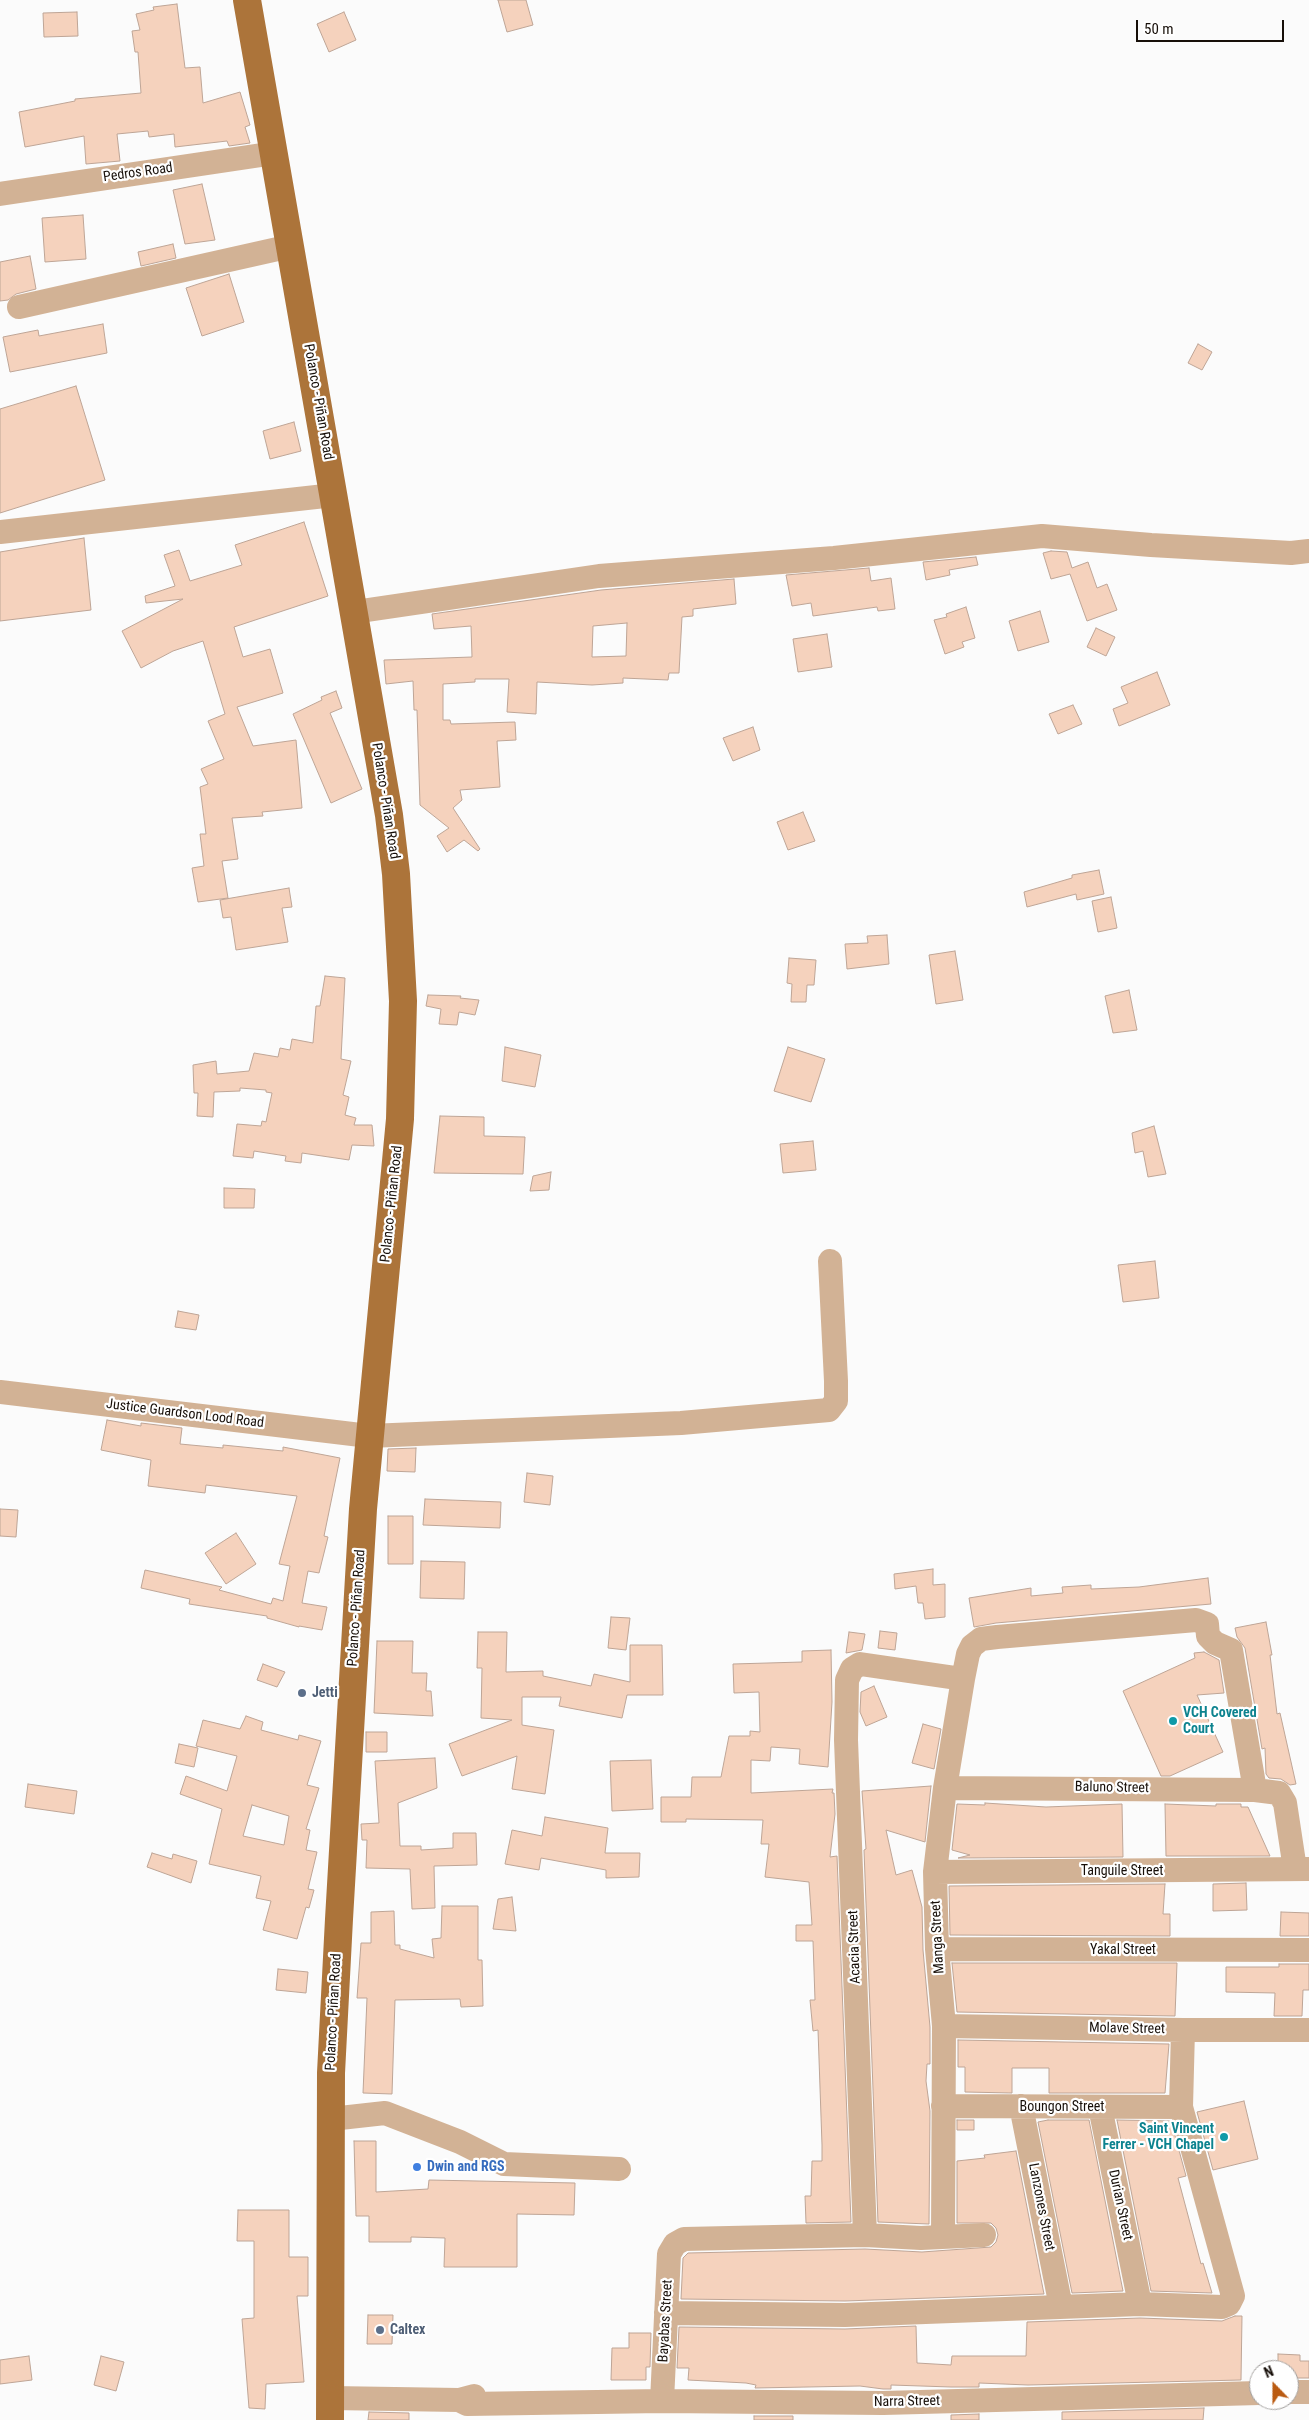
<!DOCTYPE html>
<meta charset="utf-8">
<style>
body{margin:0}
#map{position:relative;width:1309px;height:2420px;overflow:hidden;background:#fbfbfb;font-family:"Roboto Condensed",sans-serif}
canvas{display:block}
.north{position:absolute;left:1249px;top:2360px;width:50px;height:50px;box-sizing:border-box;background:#fff;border:1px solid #a29f9d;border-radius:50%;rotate:338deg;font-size:14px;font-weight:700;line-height:20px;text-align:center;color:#170f09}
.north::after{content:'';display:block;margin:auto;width:18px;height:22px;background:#ba5b12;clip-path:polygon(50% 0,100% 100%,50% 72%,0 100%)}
.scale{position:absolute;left:1136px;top:20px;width:148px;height:22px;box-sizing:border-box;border:2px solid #170f09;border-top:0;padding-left:6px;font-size:15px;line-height:18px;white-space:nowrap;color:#170f09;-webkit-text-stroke:4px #fff;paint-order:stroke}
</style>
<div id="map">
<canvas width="1309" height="2420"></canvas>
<div class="north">N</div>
<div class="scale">50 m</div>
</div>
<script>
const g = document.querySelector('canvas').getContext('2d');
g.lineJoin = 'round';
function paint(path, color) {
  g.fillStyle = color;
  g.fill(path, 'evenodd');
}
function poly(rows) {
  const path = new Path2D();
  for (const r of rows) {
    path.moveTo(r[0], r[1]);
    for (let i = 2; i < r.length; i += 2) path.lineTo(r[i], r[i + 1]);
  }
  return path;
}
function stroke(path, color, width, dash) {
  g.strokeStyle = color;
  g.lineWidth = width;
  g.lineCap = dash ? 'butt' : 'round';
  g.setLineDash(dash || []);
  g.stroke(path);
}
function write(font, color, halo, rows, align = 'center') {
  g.font = font + ' "Roboto Condensed",sans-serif';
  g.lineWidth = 4.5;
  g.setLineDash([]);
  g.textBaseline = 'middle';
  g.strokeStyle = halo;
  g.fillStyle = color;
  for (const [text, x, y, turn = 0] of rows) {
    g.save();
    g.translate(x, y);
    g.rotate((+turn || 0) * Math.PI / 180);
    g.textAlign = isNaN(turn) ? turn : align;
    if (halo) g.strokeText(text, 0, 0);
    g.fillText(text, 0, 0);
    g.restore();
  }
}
const building = poly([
 [498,0,526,0,533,25,507,32,498,0],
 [177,4,185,68,200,67,203,103,240,92,250,125,245,127,250,143,229,146,227,141,175,147,174,134,149,137,148,131,117,134,120,161,86,164,84,136,25,147,19,112,75,101,75,99,141,93,138,52,135,52,132,31,140,30,136,14,154,10,153,7,177,4],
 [77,12,78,36,44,37,43,13,77,12],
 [344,12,356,40,329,52,317,24,344,12],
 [202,184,215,240,185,244,173,190,202,184],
 [83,215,86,259,45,262,42,218,83,215],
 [173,244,176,258,141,266,138,252,173,244],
 [30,256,36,289,16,294,8,300,0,301,0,262,30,256],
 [229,274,244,322,202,336,186,288,229,274],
 [103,324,107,353,10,372,3,337,38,330,39,336,103,324],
 [1198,344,1212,352,1202,370,1188,363,1198,344],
 [76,386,105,480,0,513,0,409,76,386],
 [294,422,301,451,270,459,263,431,294,422],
 [304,522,328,596,234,627,243,657,270,649,283,693,237,707,253,746,296,740,302,808,262,812,263,816,232,818,238,859,222,861,228,898,198,902,192,868,204,866,200,834,206,834,200,787,208,784,201,769,224,759,208,721,225,714,203,641,173,651,141,668,122,631,183,599,146,603,145,596,175,586,164,555,179,550,190,581,242,565,235,545,304,522],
 [84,538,91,610,0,621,0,552,84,538],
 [1051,551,1067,552,1072,568,1088,562,1097,588,1107,584,1117,610,1087,621,1070,574,1051,579,1043,553,1051,551],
 [976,557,978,565,949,570,950,575,926,580,923,562,976,557],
 [869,568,871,581,891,578,895,609,878,611,877,607,813,616,811,603,792,606,786,575,869,568],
 [734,579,736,604,693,609,693,616,682,617,679,673,669,673,668,680,623,678,623,683,592,685,537,682,536,714,507,712,509,679,475,679,475,682,443,684,443,720,450,720,451,724,515,722,516,740,497,741,500,787,460,790,462,800,453,808,480,849,478,851,464,840,447,852,437,836,449,828,420,805,417,710,414,710,413,681,386,684,384,660,472,657,471,626,434,629,432,614,601,590,734,579],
 [627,623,626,656,592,657,593,626,627,623],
 [966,607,975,638,962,642,964,647,945,654,934,620,947,617,946,614,966,607],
 [1040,611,1049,642,1018,651,1009,621,1040,611],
 [1096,628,1115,637,1106,656,1087,647,1096,628],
 [827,634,832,667,798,672,793,639,827,634],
 [1157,672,1170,705,1119,726,1113,709,1128,703,1121,687,1157,672],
 [336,691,342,708,330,713,362,789,331,803,293,714,322,700,321,697,336,691],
 [1073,705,1082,724,1058,734,1049,714,1073,705],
 [753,727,760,750,733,761,723,738,753,727],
 [803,812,815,841,788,850,777,822,803,812],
 [1099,870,1104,894,1077,900,1076,894,1027,907,1024,892,1072,878,1072,875,1099,870],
 [289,888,292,907,282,908,288,942,236,950,231,917,223,918,220,900,289,888],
 [1111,897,1117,928,1098,932,1092,901,1111,897],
 [887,935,889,964,847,969,845,944,868,943,867,936,887,935],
 [955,951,963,1000,936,1004,929,955,955,951],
 [789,958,816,960,814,985,807,985,806,1002,791,1002,792,984,787,983,789,958],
 [325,976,345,978,341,1059,351,1061,343,1095,349,1097,345,1115,356,1118,354,1125,372,1125,374,1146,352,1145,349,1160,302,1153,301,1163,285,1161,286,1156,254,1151,253,1158,233,1156,237,1124,261,1126,262,1121,266,1122,272,1093,266,1092,266,1090,240,1088,240,1091,214,1092,213,1117,197,1116,198,1093,194,1093,193,1065,216,1061,217,1074,249,1071,254,1053,278,1057,280,1048,290,1050,292,1039,313,1043,316,1006,320,1006,325,976],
 [1129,990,1137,1030,1113,1033,1105,996,1129,990],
 [428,995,461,996,460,998,479,1000,475,1015,459,1012,457,1025,439,1024,441,1009,426,1006,428,995],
 [505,1047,541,1055,535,1087,502,1081,505,1047],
 [788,1047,825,1059,811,1102,774,1091,788,1047],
 [440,1116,484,1117,484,1136,525,1137,523,1174,434,1173,440,1116],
 [1154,1126,1166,1174,1148,1177,1143,1151,1135,1153,1132,1133,1154,1126],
 [813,1141,816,1170,783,1173,780,1144,813,1141],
 [551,1172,549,1190,530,1191,533,1176,551,1172],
 [224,1188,255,1189,254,1208,224,1208,224,1188],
 [1155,1261,1159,1298,1123,1302,1118,1265,1155,1261],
 [178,1311,199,1315,196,1330,175,1327,178,1311],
 [107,1420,141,1426,141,1423,182,1428,180,1444,223,1448,223,1445,283,1451,283,1447,340,1458,324,1536,328,1537,319,1573,308,1571,302,1603,327,1607,322,1630,299,1626,299,1627,267,1618,267,1616,189,1604,190,1599,141,1588,145,1570,222,1587,219,1590,271,1604,273,1598,283,1601,290,1566,279,1564,297,1496,206,1485,205,1493,148,1486,151,1460,101,1450,107,1420],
 [416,1448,415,1472,387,1471,388,1449,416,1448],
 [527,1473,553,1476,550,1505,524,1502,527,1473],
 [425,1499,501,1502,500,1528,423,1525,425,1499],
 [0,1509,18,1510,16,1537,0,1536,0,1509],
 [388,1516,413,1516,413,1564,388,1564,388,1516],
 [236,1533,256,1564,226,1584,205,1553,236,1533],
 [421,1561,465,1562,464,1599,420,1598,421,1561],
 [933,1569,933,1585,945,1584,945,1617,925,1619,923,1603,918,1603,916,1586,895,1589,894,1574,933,1569],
 [1208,1578,1211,1604,996,1623,974,1627,969,1598,1031,1588,1031,1596,1063,1593,1062,1587,1091,1585,1091,1589,1139,1587,1208,1578],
 [611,1617,630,1618,626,1650,608,1648,611,1617],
 [1266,1622,1272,1655,1270,1655,1277,1714,1280,1713,1296,1784,1290,1785,1281,1779,1269,1778,1266,1774,1265,1748,1262,1749,1245,1648,1237,1637,1235,1628,1266,1622],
 [880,1631,897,1633,895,1650,878,1648,880,1631],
 [478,1632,507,1632,506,1672,543,1671,543,1676,591,1686,594,1674,630,1682,630,1645,662,1645,663,1695,627,1695,622,1718,559,1706,561,1697,522,1697,522,1725,554,1730,545,1794,512,1789,517,1756,462,1776,449,1744,512,1720,481,1718,482,1668,477,1668,478,1632],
 [849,1632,865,1634,862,1650,846,1653,849,1632],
 [377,1641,413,1641,412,1673,427,1673,426,1691,431,1691,433,1716,374,1713,377,1641],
 [831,1650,832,1702,828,1767,799,1764,800,1749,771,1747,770,1761,751,1760,751,1793,833,1789,832,1793,834,1793,835,1814,830,1857,837,1856,851,2222,806,2223,805,2196,811,2196,812,2161,822,2161,822,2145,818,2030,813,2031,810,2000,815,2000,813,1941,796,1941,796,1925,812,1925,809,1882,765,1877,769,1844,761,1844,763,1820,686,1819,686,1822,661,1822,661,1797,691,1797,692,1777,721,1777,729,1736,750,1736,750,1731,760,1732,759,1692,734,1693,733,1664,802,1662,802,1651,831,1650],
 [1204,1652,1219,1660,1224,1693,1197,1695,1223,1752,1170,1776,1161,1776,1123,1691,1195,1658,1194,1653,1204,1652],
 [263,1664,285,1672,277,1687,257,1680,263,1664],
 [874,1686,887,1717,866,1726,860,1712,861,1692,874,1686],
 [246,1716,263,1722,261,1730,298,1740,299,1735,321,1741,307,1785,319,1788,306,1829,310,1830,306,1850,317,1852,308,1889,314,1890,309,1908,306,1907,297,1939,263,1930,271,1901,256,1898,261,1876,209,1864,222,1809,180,1794,186,1776,227,1791,237,1756,196,1746,203,1720,240,1729,246,1716],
 [252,1805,289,1816,284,1845,243,1836,252,1805],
 [923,1724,941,1729,934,1769,912,1763,923,1724],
 [366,1732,387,1732,387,1752,366,1752,366,1732],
 [179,1744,198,1748,194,1767,175,1763,179,1744],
 [435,1758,437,1788,398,1803,400,1846,421,1846,421,1850,453,1848,453,1833,476,1833,477,1865,434,1866,435,1908,412,1909,410,1869,366,1868,367,1840,362,1840,361,1824,379,1823,375,1761,435,1758],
 [651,1760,653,1809,612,1811,610,1761,651,1760],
 [28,1784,77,1791,74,1814,25,1807,28,1784],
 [931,1786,925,1842,886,1830,896,1875,912,1870,922,1907,923,1950,930,2027,930,2064,927,2064,926,2081,930,2111,929,2224,878,2222,864,1850,866,1849,862,1791,931,1786],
 [985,1803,1046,1807,1122,1804,1123,1857,958,1858,970,1855,952,1850,957,1804,985,1805,985,1803],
 [1165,1804,1216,1806,1216,1804,1241,1804,1241,1807,1248,1807,1270,1856,1166,1856,1165,1804],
 [545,1817,608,1828,605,1853,640,1853,639,1877,606,1878,606,1870,541,1858,539,1870,505,1864,512,1830,542,1836,545,1817],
 [152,1853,172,1859,173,1854,197,1861,191,1883,147,1867,152,1853],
 [1246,1883,1247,1910,1213,1911,1213,1884,1246,1883],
 [1165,1884,1163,1914,1170,1914,1170,1936,950,1935,949,1886,1165,1884],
 [512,1897,516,1931,493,1929,498,1899,512,1897],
 [442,1906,478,1906,478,1960,482,1960,483,2006,461,2007,460,1999,395,2000,392,2094,363,2093,367,1998,357,1998,361,1943,371,1943,371,1912,394,1911,395,1945,400,1945,400,1949,434,1958,432,1939,441,1938,442,1906],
 [1281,1912,1309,1913,1309,1936,1280,1936,1281,1912],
 [952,1963,1177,1963,1175,2016,957,2012,952,1963],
 [1279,1964,1309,1964,1309,1990,1303,1990,1302,2016,1274,2016,1275,1993,1226,1992,1226,1967,1279,1967,1279,1964],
 [278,1969,308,1972,306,1993,276,1990,278,1969],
 [958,2040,1169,2044,1165,2093,1049,2093,1049,2068,1012,2068,1012,2093,965,2092,965,2067,958,2067,958,2040],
 [1244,2101,1258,2159,1213,2170,1197,2112,1244,2101],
 [957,2120,974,2120,974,2130,957,2130,957,2120],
 [1048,2120,1089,2120,1123,2291,1072,2293,1038,2122,1048,2120],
 [1117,2120,1171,2121,1186,2176,1178,2178,1201,2264,1203,2263,1212,2293,1151,2291,1117,2120],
 [354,2141,376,2141,376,2192,428,2189,429,2180,575,2183,574,2215,517,2214,517,2267,444,2267,445,2238,411,2237,411,2242,369,2242,369,2216,356,2216,354,2141],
 [1016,2151,1044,2294,845,2301,681,2299,683,2258,688,2253,865,2249,922,2252,991,2247,996,2242,998,2235,996,2228,991,2223,957,2223,957,2161,985,2158,984,2155,1016,2151],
 [238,2210,289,2210,289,2257,308,2257,308,2296,297,2296,304,2382,266,2384,265,2409,249,2408,242,2319,254,2318,254,2241,237,2241,238,2210],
 [368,2315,393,2315,392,2344,367,2344,368,2315],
 [1235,2316,1242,2316,1241,2380,1028,2385,979,2383,979,2387,951,2387,891,2385,891,2389,883,2389,860,2386,755,2388,756,2385,746,2383,688,2380,689,2368,677,2368,679,2327,845,2329,916,2326,917,2363,951,2365,952,2356,1026,2356,1027,2322,1140,2318,1222,2321,1235,2316],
 [629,2333,651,2333,650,2367,646,2367,646,2380,611,2380,612,2348,629,2348,629,2333],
 [1278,2354,1300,2355,1300,2361,1309,2361,1309,2378,1289,2378,1289,2370,1278,2370,1278,2354],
 [29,2356,32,2380,0,2384,0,2360,29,2356],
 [101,2356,124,2362,116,2391,94,2385,101,2356],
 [1204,2408,1203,2420,1062,2420,1062,2412,1204,2408],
 [369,2412,409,2413,409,2420,368,2420,369,2412],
 [979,2414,979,2420,951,2420,951,2415,979,2414],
 [754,2416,793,2416,793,2420,754,2420,754,2416]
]);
paint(building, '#f5d2bd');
stroke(building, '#bea596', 1);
stroke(poly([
 [0,194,275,153],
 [19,307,291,246],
 [0,532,334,495],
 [354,612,599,576,834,558,1042,536,1151,545,1291,553,1309,551],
 [0,1392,369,1436,681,1423,829,1410,836,1401,836,1381,830,1261],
 [945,1788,1255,1790,1279,1793,1285,1803,1295,1869],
 [935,1872,1309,1869],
 [937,1949,1309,1950],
 [944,2026,1183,2030,1309,2030],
 [943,2106,1181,2107],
 [1021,2106,1061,2307],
 [1100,2107,1140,2304],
 [331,2119,385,2113,460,2142,504,2164,619,2169],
 [865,2235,846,1740,847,1680,852,1669,860,1664,963,1679],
 [943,2237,944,2026,937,1949,935,1872,945,1788,963,1679,968,1654,972,1646,981,1639,997,1637,1196,1620,1207,1624,1208,1636,1215,1643,1231,1650,1255,1790],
 [666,2313,845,2315,1140,2304,1222,2307,1229,2304,1233,2296,1181,2107,1183,2030],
 [1289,2392,1309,2392],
 [331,2398,459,2400,474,2396],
 [459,2400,467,2404,662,2401,883,2403,1259,2393],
 [662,2401,669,2254,675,2244,684,2239,865,2235,921,2238,984,2235]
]), '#d2b295', 24);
stroke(poly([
 [247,0,389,815,396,874,403,1001,400,1119,363,1509,339,1919,331,2073,330,2420]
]), '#ac743a', 28);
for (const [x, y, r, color] of [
 [302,1693,5,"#5c6f8a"],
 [1173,1721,5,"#0f9aa8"],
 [1224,2137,5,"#0f9aa8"],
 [417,2167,5,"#3f7fe0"],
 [380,2330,5,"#5c6f8a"]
]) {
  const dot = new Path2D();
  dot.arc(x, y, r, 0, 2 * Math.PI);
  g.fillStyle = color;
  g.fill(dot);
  stroke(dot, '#fff', 2);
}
write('14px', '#170f09', '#fff', [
 ["Pedros Road",138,173,-8],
 ["Polanco - Piñan Road",318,402,80],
 ["Polanco - Piñan Road",385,801,81],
 ["Polanco - Piñan Road",392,1204,-84],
 ["Justice Guardson Lood Road",185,1414,7],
 ["Polanco - Piñan Road",357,1608,-86],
 ["Baluno Street",1112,1788,1],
 ["Tanguile Street",1122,1871],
 ["Manga Street",938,1937,-93],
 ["Acacia Street",855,1947,-92],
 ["Yakal Street",1123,1950],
 ["Polanco - Piñan Road",334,2012,-87],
 ["Molave Street",1127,2029,1],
 ["Boungon Street",1062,2107],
 ["Durian Street",1120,2205,78],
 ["Lanzones Street",1041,2207,79],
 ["Bayabas Street",666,2321,-87],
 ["Narra Street",907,2402,-1]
]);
write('bold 14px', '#4e5e75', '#fff', [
 ["Jetti",312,1693],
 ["Caltex",390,2330]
], 'left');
write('bold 14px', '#0d838f', '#fff', [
 ["VCH Covered",1183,1713],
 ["Court",1183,1729],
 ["Saint Vincent",1214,2129,"right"],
 ["Ferrer - VCH Chapel",1214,2145,"right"]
], 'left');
write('bold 14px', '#366cbe', '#fff', [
 ["Dwin and RGS",427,2167]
], 'left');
</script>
